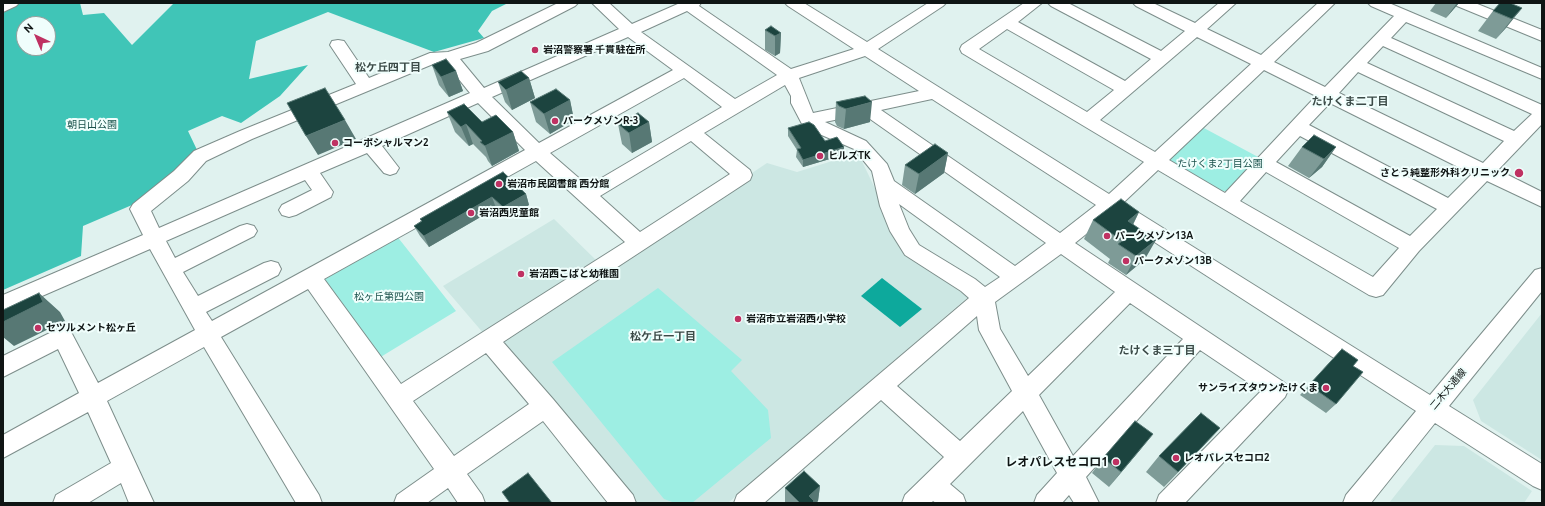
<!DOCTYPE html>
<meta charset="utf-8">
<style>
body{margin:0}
#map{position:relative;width:1545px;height:506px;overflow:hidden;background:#e0f2ef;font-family:Ubuntu,sans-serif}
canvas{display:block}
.frame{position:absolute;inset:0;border:4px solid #0f1514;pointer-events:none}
.north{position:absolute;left:16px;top:16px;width:40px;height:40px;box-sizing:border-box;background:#f0fefc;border:1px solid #96a19f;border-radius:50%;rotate:316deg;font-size:11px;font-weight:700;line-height:16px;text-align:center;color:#0f1514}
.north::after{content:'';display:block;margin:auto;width:14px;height:18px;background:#bf3162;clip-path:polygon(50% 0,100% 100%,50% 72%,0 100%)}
</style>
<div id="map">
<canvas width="1545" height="506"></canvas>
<div class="frame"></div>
<div class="north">N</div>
</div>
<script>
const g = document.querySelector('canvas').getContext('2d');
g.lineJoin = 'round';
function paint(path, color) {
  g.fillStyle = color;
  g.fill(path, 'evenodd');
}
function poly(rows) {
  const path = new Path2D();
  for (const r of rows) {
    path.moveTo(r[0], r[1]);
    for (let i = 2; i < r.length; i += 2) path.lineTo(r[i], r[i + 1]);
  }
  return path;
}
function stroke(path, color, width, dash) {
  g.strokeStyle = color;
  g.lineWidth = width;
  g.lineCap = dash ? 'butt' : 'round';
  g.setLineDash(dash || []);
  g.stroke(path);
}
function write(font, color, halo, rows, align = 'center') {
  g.font = font + ' Ubuntu,"Noto Sans JP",sans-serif';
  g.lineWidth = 4;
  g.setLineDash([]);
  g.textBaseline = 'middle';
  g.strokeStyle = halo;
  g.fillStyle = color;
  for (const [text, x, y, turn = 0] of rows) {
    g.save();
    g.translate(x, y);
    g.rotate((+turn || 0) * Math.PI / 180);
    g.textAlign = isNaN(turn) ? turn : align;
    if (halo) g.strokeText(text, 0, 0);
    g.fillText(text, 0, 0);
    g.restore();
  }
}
paint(poly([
 [858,153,905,251,968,297,728,503,636,503,500,341,767,163,797,172],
 [554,219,597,261,484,334,443,286],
 [1542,313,1542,460,1481,421,1473,400],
 [1435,445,1464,446,1532,491,1524,503,1389,503]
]), '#cce7e3');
paint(poly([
 [1202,127,1260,158,1228,191,1218,191,1172,164,1170,159],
 [396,235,456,311,379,358,321,275],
 [658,288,742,360,731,371,768,410,771,438,692,503,675,503,664,499,552,362]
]), '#9deee3');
paint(poly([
 [18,3,80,3,83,15,104,13,132,45,174,3,508,3,492,11,478,31,484,38,434,52,328,12,256,41,249,79,308,65,280,96,241,123,222,116,188,131,198,152,139,202,83,226,81,256,3,290,3,13],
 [24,24,48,24,48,48,24,48]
]), '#40c5b7');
paint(poly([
 [882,278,922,309,900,327,861,296]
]), '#0da99c');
const minor = poly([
 [3,3,19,3,16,6,3,12,3,3],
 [558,3,578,3,575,6,488,51,460,59,484,88,619,29,592,3,609,3,632,24,680,3,701,3,699,6,791,69,854,49,788,6,785,3,804,3,867,42,928,3,946,3,943,6,878,49,1109,194,1144,162,962,53,960,49,962,45,1024,3,1042,3,1018,22,1125,81,1151,59,1051,6,1048,3,1068,3,1161,51,1185,31,1136,6,1133,3,1153,3,1195,23,1219,3,1236,3,1207,29,1261,55,1318,3,1335,3,1274,62,1325,87,1394,16,1371,6,1368,3,1389,3,1542,68,1542,79,1406,22,1391,38,1542,105,1542,124,1498,170,1542,192,1542,207,1487,181,1419,251,1383,295,1376,297,1369,295,1158,170,1123,203,1430,395,1535,270,1542,268,1542,291,1449,406,1542,464,1542,490,1533,486,1435,423,1371,503,1343,503,1346,495,1416,411,1111,214,1075,243,1285,383,1288,390,1285,397,1185,503,1156,503,1159,495,1261,391,1200,350,1086,477,1099,503,1074,503,1069,495,1062,503,1034,503,1037,495,1057,473,1023,411,950,484,963,495,966,503,936,503,933,501,931,503,902,503,905,495,944,457,881,400,764,503,734,503,737,495,969,298,961,291,905,255,890,231,880,206,872,171,854,149,817,133,802,124,791,103,791,96,785,85,704,133,750,170,752,175,750,180,503,342,553,399,633,495,636,503,608,503,543,421,467,474,482,495,485,503,458,503,448,488,427,503,394,503,397,495,434,469,308,289,221,337,319,495,322,503,296,503,204,347,107,401,154,503,129,503,121,483,88,503,53,503,56,495,111,463,88,412,3,458,3,435,79,393,58,349,3,377,3,356,62,327,70,330,98,383,195,330,150,249,3,313,3,295,143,235,130,209,133,204,174,171,194,151,240,131,356,84,330,45,332,41,338,40,344,41,369,78,430,53,448,52,476,43,558,3],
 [687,11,777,75,735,99,641,32,687,11],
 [1007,29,1114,90,1087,112,979,49,1007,29],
 [628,37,673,70,539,143,492,97,628,37],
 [1197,37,1251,64,1155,152,1100,120,1197,37],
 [1383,46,1532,114,1514,131,1367,63,1383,46],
 [865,56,919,91,813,113,799,78,865,56],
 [438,62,445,62,470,93,159,228,151,211,188,181,206,161,252,139,438,62],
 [1264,70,1316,96,1225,193,1169,160,1264,70],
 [1358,72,1504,141,1483,163,1339,93,1358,72],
 [684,78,722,107,588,186,550,153,684,78],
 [932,99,1096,205,1060,233,881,110,932,99],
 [478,103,525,150,212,321,206,312,278,275,281,269,278,263,271,261,264,263,198,296,183,272,254,236,257,231,254,226,247,224,240,226,175,258,166,241,305,180,312,190,282,205,279,210,282,215,289,217,296,215,331,197,333,192,320,173,367,153,384,173,390,175,396,173,399,168,382,146,478,103],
 [1330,103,1472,174,1448,198,1309,125,1330,103],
 [863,114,1046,243,1015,266,894,181,887,164,866,141,825,122,863,114],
 [1300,136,1437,209,1410,236,1276,162,1300,136],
 [691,141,730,174,640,232,600,196,691,141],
 [536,161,625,242,401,384,324,279,536,161],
 [1266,172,1399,248,1373,277,1240,201,1266,172],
 [899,204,1000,277,985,287,975,279,919,245,909,229,899,204],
 [1061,254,1115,292,1028,376,1000,329,995,302,1061,254],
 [1130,303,1183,339,1073,456,1039,395,1130,303],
 [977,316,979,330,1012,391,960,441,897,386,977,316],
 [486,353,529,404,454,456,413,401,486,353],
 [1454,3,1475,3,1542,30,1542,41,1457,6,1454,3]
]);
stroke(minor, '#7d8e8b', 2);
paint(minor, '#fff');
paint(poly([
 [1436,3,1459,3,1446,18,1430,11],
 [1522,8,1496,39,1478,31,1493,11],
 [765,30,781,33,780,53,775,56,765,50],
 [432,65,456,71,463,91,449,97,439,85],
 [529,78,535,98,512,110,505,102,498,82],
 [570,100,574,120,550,134,536,122,530,102],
 [836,102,870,122,844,129,837,126,835,122],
 [447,112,513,132,519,151,492,166,488,161,486,157,473,144,469,146,455,132],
 [649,122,652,142,632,153,622,144,618,124],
 [788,128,844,147,843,155,803,167,796,157,797,150,788,136],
 [1302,147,1336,147,1322,167,1309,178,1288,166],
 [948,153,944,173,915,194,902,185,905,165],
 [503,172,526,194,529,205,507,218,496,208,429,247,420,236,414,226,421,221,420,219],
 [1139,212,1133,225,1145,259,1126,275,1108,263,1110,259,1084,239,1093,220],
 [1342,349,1353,366,1336,404,1326,413,1300,395],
 [1205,444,1164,487,1146,472,1159,456],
 [1140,450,1109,487,1092,473,1103,458],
 [820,486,818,501,816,503,785,503,785,488]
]), '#7e9b97');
paint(poly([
 [1457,3,1459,3,1446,18],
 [1522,8,1506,28,1496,39,1512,19],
 [781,33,780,53,775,56,775,36],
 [456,71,463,91,449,97,441,77],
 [529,78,535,98,512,110,506,90],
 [570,100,574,120,550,134,544,114],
 [872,102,870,122,844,129,846,109],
 [345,120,356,139,318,155,306,136],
 [649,122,652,142,632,153,629,133],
 [466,124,473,144,469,146,461,127],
 [513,132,519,151,492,166,485,146],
 [844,147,843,155,803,167,803,160],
 [1336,147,1322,167,1309,178,1324,159],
 [948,153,944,173,915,194,919,174],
 [526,194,529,205,507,218,503,207],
 [492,197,496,208,429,247,424,236],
 [1139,212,1129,232,1128,221],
 [1156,240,1145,259,1126,275,1136,256],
 [39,293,60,312,65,321,14,346,3,337,3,322],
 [1220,428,1205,444,1164,487,1178,472],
 [1153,434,1140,450,1109,487,1121,472],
 [820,486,818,501,816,503,809,503,809,496]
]), '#577874');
const building = poly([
 [1500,3,1510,3,1522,8,1512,19,1493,11,1500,3],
 [771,26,781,33,775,36,765,30,771,26],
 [446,59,456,71,441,77,432,65,446,59],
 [521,71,529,78,506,90,498,82,521,71],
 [325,88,345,120,306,136,287,103,325,88],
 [556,89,570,100,544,114,530,102,556,89],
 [865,96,872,102,846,109,839,106,836,102,865,96],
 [464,104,482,122,496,115,513,132,485,146,480,142,482,141,466,124,461,127,447,112,464,104],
 [638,113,649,122,629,133,618,124,638,113],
 [809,122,814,125,825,141,837,137,844,147,803,160,797,149,801,148,788,128,809,122],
 [1314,135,1336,147,1324,159,1302,147,1314,135],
 [935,144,948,153,919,174,905,165,935,144],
 [503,172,526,194,503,207,492,197,424,236,414,226,422,221,420,219,503,172],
 [1121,199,1139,212,1128,221,1156,240,1136,256,1118,244,1122,241,1093,220,1121,199],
 [39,293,43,302,3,322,3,310,39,293],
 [1342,349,1358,360,1353,366,1363,372,1336,404,1309,385,1342,349],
 [1201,413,1220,428,1178,472,1159,456,1201,413],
 [1135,421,1153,434,1121,472,1103,458,1135,421],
 [804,471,820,486,809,496,814,501,812,503,800,503,785,488,804,471],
 [528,473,552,503,510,503,502,492,528,473]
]);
paint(building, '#1c443f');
stroke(building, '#577874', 1);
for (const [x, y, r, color] of [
 [535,50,4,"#bf3162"],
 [555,121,4,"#bf3162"],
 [335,143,4,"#bf3162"],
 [820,156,4,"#bf3162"],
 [1519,173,5,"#bf3162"],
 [499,184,4,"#bf3162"],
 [471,213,4,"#bf3162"],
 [1107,236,4,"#bf3162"],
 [1126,261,4,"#bf3162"],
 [521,274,4,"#bf3162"],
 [738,319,4,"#bf3162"],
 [38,328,4,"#bf3162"],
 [1326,388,4,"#bf3162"],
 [1176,458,4,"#bf3162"],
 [1116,462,4,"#bf3162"]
]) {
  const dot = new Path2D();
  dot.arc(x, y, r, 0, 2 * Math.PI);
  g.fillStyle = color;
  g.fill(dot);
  stroke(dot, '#f0fefc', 1.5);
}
write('bold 10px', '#0f1514', '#f0fefc', [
 ["岩沼警察署 千貫駐在所",543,50],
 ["パークメゾンR-3",563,121],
 ["コーポシャルマン2",343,143],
 ["ヒルズTK",828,156],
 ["さとう純整形外科クリニック",1510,173,"right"],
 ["岩沼市民図書館 西分館",507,184],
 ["岩沼西児童館",479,213],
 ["パークメゾン13A",1115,236],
 ["パークメゾン13B",1134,261],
 ["岩沼西こばと幼稚園",529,274],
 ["岩沼市立岩沼西小学校",746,319],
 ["セツルメント松ヶ丘",46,328],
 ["サンライズタウンたけくま",1318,388,"right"],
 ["レオパレスセコロ2",1184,458]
], 'left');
write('10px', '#18504a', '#f0fefc', [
 ["朝日山公園",92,125],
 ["たけくま2丁目公園",1220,164],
 ["松ヶ丘第四公園",389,297]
]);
write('10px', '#0f1514', '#f0fefc', [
 ["二木大通線",1448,389,-50]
]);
write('bold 11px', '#3b4a47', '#f0fefc', [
 ["松ケ丘四丁目",388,67],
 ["たけくま二丁目",1350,101],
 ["松ケ丘一丁目",663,336],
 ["たけくま三丁目",1157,350]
]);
write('bold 12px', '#0f1514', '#f0fefc', [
 ["レオパレスセコロ1",1108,462]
], 'right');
</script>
